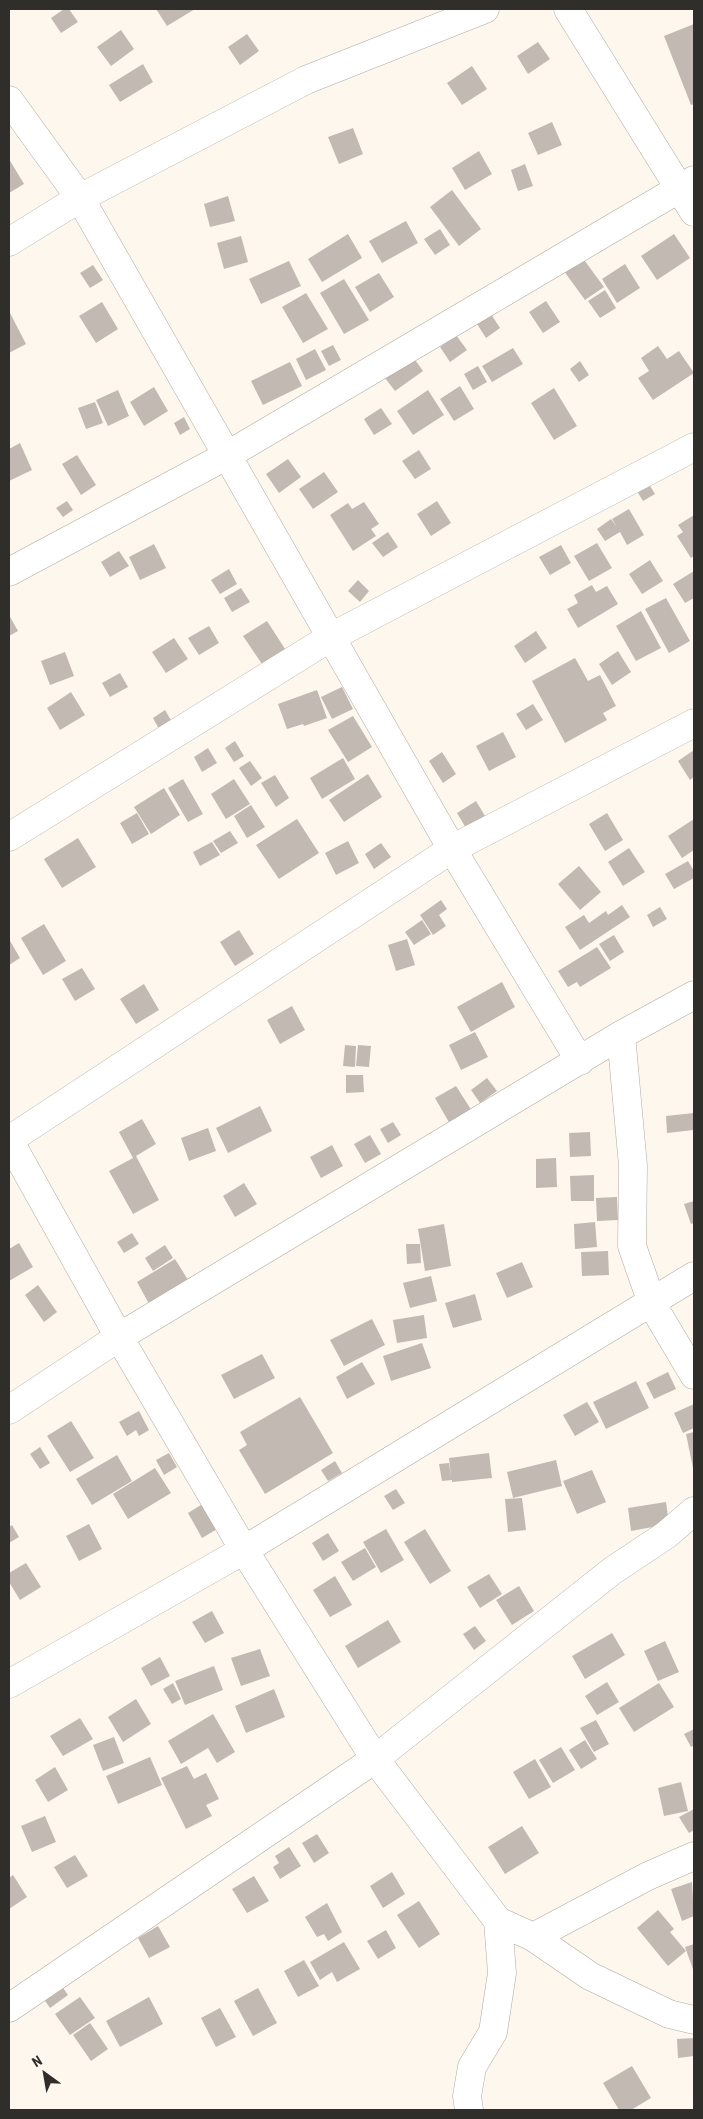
<!DOCTYPE html>
<style>
body{margin:0}
#map{position:relative;width:703px;height:2119px;overflow:hidden;background:#fdf7ee;font-family:"Roboto Condensed",sans-serif}
canvas{display:block}
.frame{position:absolute;inset:0;border:10px solid #302e2a;pointer-events:none}
.north{position:absolute;left:20px;top:2049px;width:50px;height:50px;-webkit-text-stroke:4px #fdf7ee;paint-order:stroke;rotate:328deg;font-size:14px;font-weight:700;line-height:20px;text-align:center;color:#302e2a}
.north::after{content:'';display:block;margin:auto;width:18px;height:22px;background:#302e2a;clip-path:polygon(50% 0,100% 100%,50% 72%,0 100%)}
</style>
<div id="map">
<canvas width="703" height="2119"></canvas>
<div class="frame"></div>
<div class="north">N</div>
</div>
<script>
const g = document.querySelector('canvas').getContext('2d');
g.lineJoin = 'round';
function paint(path, color) {
  g.fillStyle = color;
  g.fill(path, 'evenodd');
}
function poly(rows) {
  const path = new Path2D();
  for (const r of rows) {
    path.moveTo(r[0], r[1]);
    for (let i = 2; i < r.length; i += 2) path.lineTo(r[i], r[i + 1]);
  }
  return path;
}
function stroke(path, color, width, dash) {
  g.strokeStyle = color;
  g.lineWidth = width;
  g.lineCap = dash ? 'butt' : 'round';
  g.setLineDash(dash || []);
  g.stroke(path);
}
paint(poly([
 [64,9,69,9,78,22,61,33,51,18],
 [156,9,195,9,167,26],
 [694,24,694,104,691,105,664,36],
 [121,30,134,49,111,66,97,47],
 [247,34,259,51,240,65,228,47],
 [538,42,550,59,528,74,517,56],
 [143,64,153,82,120,102,109,85],
 [472,66,487,89,462,105,447,83],
 [552,122,562,145,538,155,528,133],
 [353,128,363,154,339,164,328,137],
 [479,151,492,174,465,190,452,168],
 [9,159,24,184,9,193],
 [525,164,533,186,518,191,511,170],
 [452,190,481,229,459,246,430,207],
 [228,196,235,221,210,227,204,204],
 [406,221,418,243,382,263,369,241],
 [440,229,450,245,435,255,424,239],
 [348,234,362,258,322,282,308,259],
 [674,234,690,258,657,280,641,256],
 [241,236,248,262,224,269,217,243],
 [579,253,604,287,585,300,561,267],
 [289,261,301,286,261,304,249,279],
 [625,264,640,288,617,303,602,279],
 [93,265,103,280,90,288,80,273],
 [379,273,394,297,370,312,355,287],
 [344,279,369,320,344,334,320,293],
 [605,290,616,308,600,318,588,301],
 [306,293,328,329,303,343,282,307],
 [546,301,560,322,543,333,529,312],
 [102,302,118,329,96,343,79,316],
 [9,311,26,344,9,353],
 [491,314,500,328,486,338,477,324],
 [456,335,467,350,450,362,440,347],
 [333,345,341,360,329,366,321,351],
 [658,346,667,359,679,351,694,373,653,400,638,378,649,371,641,358],
 [513,348,523,364,492,382,482,366],
 [315,349,326,370,306,380,296,359],
 [410,353,423,371,395,391,382,374],
 [580,361,589,375,579,382,570,369],
 [290,362,302,386,263,405,251,381],
 [478,366,487,382,473,390,464,374],
 [460,386,474,409,454,421,440,399],
 [154,387,168,411,144,426,130,402],
 [554,388,577,426,554,440,531,403],
 [118,390,129,416,108,426,96,400],
 [428,390,444,415,413,435,397,411],
 [95,402,103,423,86,429,78,408],
 [381,408,392,424,374,435,364,419],
 [184,417,190,429,180,435,174,423],
 [20,443,32,470,9,481,9,449],
 [419,450,431,469,415,479,402,461],
 [77,455,96,485,81,495,62,464],
 [288,459,301,477,279,493,266,474],
 [324,472,338,492,313,509,299,489],
 [647,481,655,494,643,501,635,488],
 [67,501,73,510,63,517,56,508],
 [437,501,451,523,431,536,417,514],
 [364,502,379,524,371,529,376,536,353,551,330,515,348,503,352,509],
 [629,509,644,535,627,545,620,532,605,541,597,529,611,519,617,527,612,519],
 [694,515,694,556,691,558,677,536,683,532,678,525],
 [388,532,398,547,383,557,372,543],
 [597,543,612,568,589,581,574,556],
 [154,544,166,568,140,580,129,557],
 [561,545,571,563,550,575,539,557],
 [119,551,129,566,110,577,101,562],
 [650,560,663,581,642,594,629,574],
 [229,569,237,584,220,594,211,580],
 [694,571,694,598,685,603,673,584],
 [358,580,369,591,360,602,348,591],
 [592,585,596,592,607,586,618,604,578,628,567,609,578,603,574,595],
 [241,588,250,602,232,612,224,598],
 [666,598,690,641,669,653,645,609],
 [641,611,661,648,636,661,616,626],
 [9,615,18,631,9,636],
 [267,621,287,652,264,667,243,636],
 [209,626,219,643,199,655,188,638],
 [536,631,547,648,525,663,514,646],
 [174,638,188,659,166,673,152,652],
 [618,651,631,672,612,685,599,664],
 [65,652,74,676,50,685,41,661],
 [575,658,588,681,600,675,616,706,603,713,607,720,565,743,532,681],
 [120,673,128,687,110,697,102,683],
 [342,687,353,709,332,719,321,697],
 [317,690,327,718,304,726,303,724,287,729,278,704],
 [71,692,85,715,60,730,47,708],
 [533,704,543,720,526,730,516,714],
 [165,710,172,722,159,729,153,718],
 [353,716,372,747,348,762,328,730],
 [503,732,516,757,489,771,476,746],
 [235,741,244,756,234,762,225,748],
 [208,748,217,763,202,772,194,757],
 [694,750,694,777,690,780,678,761],
 [442,752,456,774,443,783,429,761],
 [343,758,355,779,322,799,310,778],
 [250,761,262,778,251,786,239,768],
 [368,774,382,797,344,822,329,800],
 [275,775,289,798,276,807,261,783],
 [183,779,203,814,188,822,168,788],
 [234,779,250,804,226,819,211,794],
 [164,788,180,815,151,834,134,807],
 [476,801,485,816,466,828,457,813],
 [251,805,265,827,247,838,234,816],
 [137,813,149,834,132,844,120,823],
 [607,813,623,840,605,851,589,824],
 [297,819,319,853,279,879,256,845],
 [694,819,694,850,682,858,668,836],
 [230,831,238,843,221,853,213,841],
 [78,838,96,867,62,888,44,859],
 [348,841,359,863,336,875,325,853],
 [212,842,220,855,200,866,193,852],
 [381,843,391,857,374,869,365,854],
 [629,848,645,872,623,886,608,862],
 [688,861,694,871,694,878,674,889,665,874],
 [579,866,601,892,580,910,558,884],
 [441,900,447,909,439,915,446,926,433,935,420,915],
 [622,905,630,917,580,950,565,927,584,915,589,923,606,911,608,915],
 [660,907,667,919,653,927,647,915],
 [422,920,431,934,414,945,405,932],
 [44,924,66,961,43,975,21,938],
 [239,930,254,954,235,966,220,942],
 [614,935,624,952,610,961,599,944],
 [9,939,20,958,9,965],
 [407,939,415,965,396,971,388,945],
 [597,947,611,968,580,987,577,982,568,987,558,971],
 [82,968,95,989,75,1001,62,979],
 [502,982,515,1007,471,1032,457,1007],
 [144,984,159,1010,136,1024,120,999],
 [292,1006,305,1030,280,1044,267,1020],
 [475,1032,488,1057,461,1070,449,1045],
 [345,1045,356,1046,355,1067,343,1066],
 [358,1045,371,1046,369,1067,356,1066],
 [346,1075,363,1075,364,1092,346,1093],
 [487,1078,497,1091,480,1103,471,1090],
 [456,1086,472,1111,450,1124,435,1098],
 [260,1106,272,1131,228,1153,216,1128],
 [694,1113,694,1130,667,1133,666,1116],
 [142,1119,156,1144,136,1156,159,1200,133,1214,109,1171,133,1158,119,1132],
 [393,1122,401,1135,388,1143,380,1129],
 [208,1128,216,1151,189,1161,181,1138],
 [590,1132,591,1156,570,1157,569,1133],
 [370,1135,381,1154,365,1163,354,1144],
 [332,1145,343,1166,321,1178,310,1157],
 [556,1158,557,1187,536,1188,536,1159],
 [594,1175,594,1201,571,1201,570,1176],
 [244,1183,257,1204,235,1217,223,1196],
 [617,1197,618,1220,597,1221,596,1198],
 [694,1201,694,1223,691,1224,684,1204],
 [595,1222,597,1247,575,1249,574,1224],
 [444,1224,451,1266,425,1271,418,1229],
 [132,1233,139,1244,124,1253,117,1242],
 [19,1243,33,1267,9,1281,9,1249],
 [406,1244,420,1244,421,1263,407,1264],
 [165,1245,173,1258,153,1271,145,1258],
 [608,1251,609,1275,582,1276,581,1252],
 [175,1259,193,1288,153,1311,137,1282],
 [522,1262,533,1287,507,1298,496,1273],
 [431,1276,437,1301,410,1308,403,1283],
 [38,1285,57,1312,44,1322,25,1295],
 [475,1294,482,1320,453,1328,445,1303],
 [424,1315,427,1338,397,1343,393,1320],
 [372,1319,385,1345,344,1366,330,1340],
 [422,1343,431,1368,391,1381,383,1356],
 [262,1354,275,1378,234,1399,221,1375],
 [362,1362,375,1384,347,1399,336,1377],
 [668,1372,676,1389,654,1399,646,1383],
 [636,1381,649,1408,606,1429,593,1402],
 [300,1397,333,1453,265,1494,239,1450,247,1445,240,1432],
 [587,1402,599,1422,575,1436,563,1415],
 [694,1404,694,1428,683,1433,674,1413],
 [139,1411,149,1430,139,1436,136,1430,127,1436,119,1422],
 [71,1421,94,1458,70,1472,47,1436],
 [694,1432,694,1468,693,1468,686,1434],
 [40,1447,50,1463,40,1469,30,1454],
 [169,1453,177,1467,164,1475,156,1460],
 [489,1453,492,1478,452,1482,452,1480,442,1481,439,1464,449,1463,451,1477,449,1458],
 [117,1455,132,1481,92,1505,76,1479],
 [556,1460,562,1486,513,1498,507,1472],
 [335,1461,342,1473,328,1481,321,1470],
 [155,1468,171,1493,128,1519,113,1494],
 [592,1470,606,1502,577,1514,563,1481],
 [396,1489,405,1503,393,1510,384,1496],
 [522,1498,526,1530,508,1532,505,1499],
 [209,1500,224,1525,202,1538,188,1513],
 [666,1502,669,1524,631,1531,628,1508],
 [89,1524,102,1549,79,1561,66,1536],
 [12,1525,19,1537,9,1543,9,1527],
 [386,1529,404,1560,381,1573,363,1542],
 [425,1529,451,1571,430,1584,404,1542],
 [328,1533,339,1551,323,1561,312,1543],
 [365,1548,376,1567,353,1581,341,1562],
 [26,1563,41,1587,20,1600,9,1582,9,1573],
 [489,1574,502,1594,480,1608,467,1587],
 [335,1576,352,1605,330,1617,313,1590],
 [519,1586,534,1611,512,1625,496,1600],
 [212,1611,224,1633,205,1643,192,1622],
 [388,1620,401,1642,358,1668,345,1646],
 [475,1626,486,1641,474,1650,463,1634],
 [612,1633,625,1655,585,1679,572,1656],
 [665,1641,679,1672,658,1681,644,1651],
 [260,1649,270,1676,241,1686,231,1658],
 [160,1657,170,1676,151,1686,141,1668],
 [214,1666,223,1690,185,1705,175,1681],
 [607,1682,619,1702,597,1715,585,1696],
 [173,1683,181,1699,172,1704,163,1689],
 [659,1683,674,1707,634,1732,619,1708],
 [274,1689,285,1717,246,1733,235,1706],
 [136,1699,151,1724,123,1742,108,1717],
 [213,1714,235,1752,217,1763,208,1748,181,1764,168,1741],
 [80,1718,93,1739,63,1756,50,1736],
 [596,1720,609,1744,594,1752,580,1728],
 [694,1729,694,1745,691,1747,684,1734],
 [114,1737,124,1763,103,1771,93,1745],
 [585,1740,597,1759,581,1769,569,1750],
 [561,1747,575,1770,553,1783,539,1760],
 [150,1757,162,1785,118,1804,106,1776],
 [535,1759,551,1787,529,1799,513,1772],
 [187,1766,194,1779,206,1773,219,1799,206,1805,212,1816,186,1829,161,1778],
 [55,1767,68,1790,48,1802,35,1780],
 [681,1782,688,1811,664,1816,658,1788],
 [694,1809,694,1830,689,1833,679,1817],
 [45,1816,56,1842,32,1852,21,1826],
 [522,1826,539,1853,505,1874,488,1847],
 [317,1834,329,1853,314,1863,302,1843],
 [289,1847,301,1866,280,1879,273,1867,279,1863,275,1856],
 [75,1855,88,1876,67,1888,54,1867],
 [392,1872,405,1894,383,1908,370,1886],
 [13,1875,27,1897,9,1909,9,1878],
 [254,1876,269,1901,247,1913,232,1889],
 [692,1882,694,1916,682,1921,671,1889],
 [419,1901,440,1934,419,1948,397,1915],
 [327,1903,342,1932,328,1941,324,1934,317,1937,305,1917],
 [658,1910,674,1929,670,1932,686,1951,668,1966,637,1928],
 [158,1926,170,1947,149,1958,138,1938],
 [386,1930,396,1948,378,1959,367,1941],
 [344,1942,360,1969,337,1982,332,1972,320,1980,310,1962],
 [694,1944,694,1972,685,1947],
 [304,1960,319,1986,298,1997,284,1971],
 [59,1982,68,1995,50,2008,41,1995],
 [258,1988,277,2023,253,2036,234,2001],
 [80,1997,95,2018,70,2035,55,2014],
 [149,1997,163,2024,120,2047,106,2021],
 [220,2008,236,2037,216,2047,201,2018],
 [90,2023,108,2049,91,2061,73,2035],
 [694,2038,694,2056,678,2058,677,2039],
 [632,2066,651,2098,631,2110,619,2110,603,2083]
]), '#c2bab2');
const minor = poly([
 [568,9,694,212],
 [9,100,80,198,452,849,580,1061],
 [9,242,80,198,306,80,485,9],
 [9,572,226,456,694,180],
 [9,837,331,637,694,447],
 [621,1035,633,1166,632,1246,653,1306,694,1375],
 [9,1140,119,1337,244,1550,375,1759,498,1921,533,1937,648,1876,694,1856],
 [9,1140,452,849,694,723],
 [9,1410,119,1337,621,1035,694,995],
 [9,1684,244,1550,694,1276],
 [533,1937,590,1976,669,2014,694,2020],
 [9,2008,375,1759,612,1571,666,1535,694,1511],
 [469,2110,467,2096,472,2067,493,2032,502,1973,498,1921]
]);
stroke(minor, '#b0aaa2', 29);
stroke(minor, '#fff', 28);
</script>
